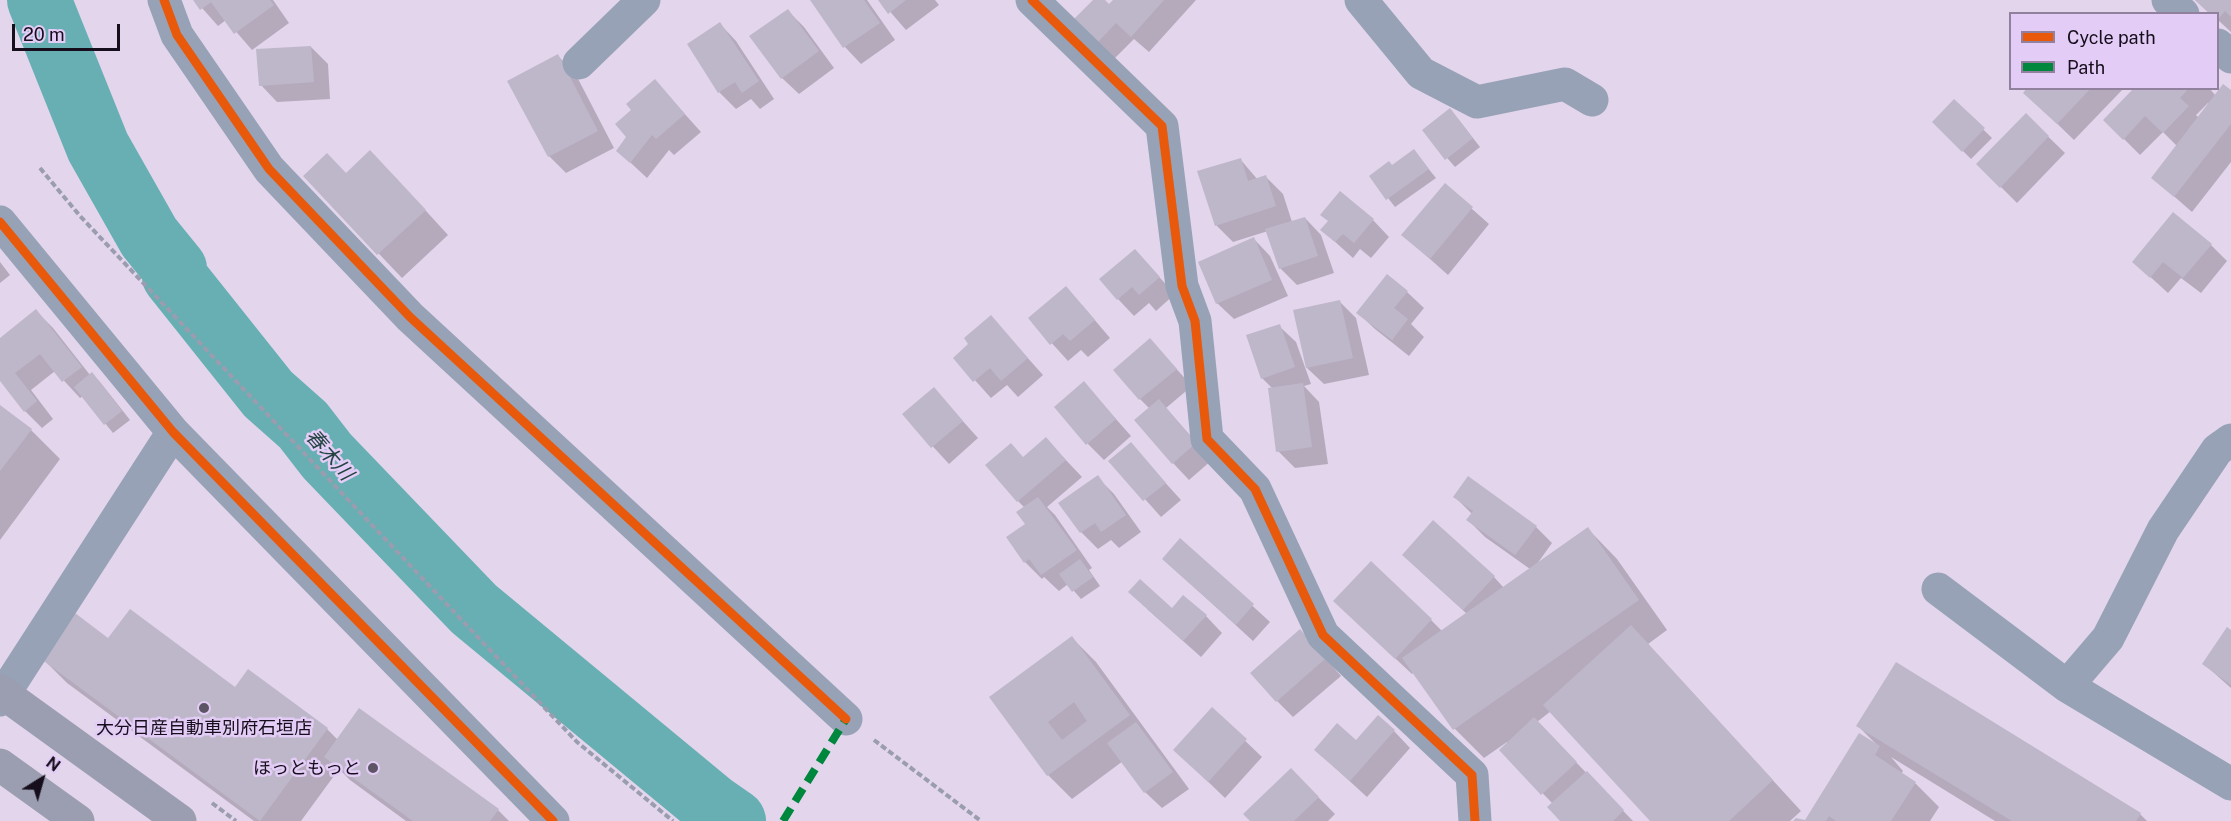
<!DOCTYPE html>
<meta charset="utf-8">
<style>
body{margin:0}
#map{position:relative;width:2231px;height:821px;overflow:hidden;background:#e2d5ec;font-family:"Public Sans",sans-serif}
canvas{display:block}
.legend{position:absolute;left:2009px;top:12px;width:210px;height:78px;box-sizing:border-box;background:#e3ccf5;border:2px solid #91809e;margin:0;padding:8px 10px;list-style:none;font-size:18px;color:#160e1c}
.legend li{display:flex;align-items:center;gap:12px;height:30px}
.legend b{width:30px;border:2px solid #91809e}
.north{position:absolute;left:12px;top:749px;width:60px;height:60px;-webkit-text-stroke:4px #e3ccf5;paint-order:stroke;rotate:37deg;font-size:16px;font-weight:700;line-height:24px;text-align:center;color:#160e1c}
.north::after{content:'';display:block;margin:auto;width:21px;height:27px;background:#160e1c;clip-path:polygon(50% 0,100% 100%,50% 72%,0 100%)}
.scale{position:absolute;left:12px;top:24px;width:108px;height:27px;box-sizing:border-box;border:3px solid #160e1c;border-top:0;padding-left:8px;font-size:18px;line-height:21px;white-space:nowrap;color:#160e1c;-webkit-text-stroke:4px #e3ccf5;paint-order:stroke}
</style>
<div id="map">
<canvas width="2231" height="821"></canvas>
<ul class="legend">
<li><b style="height:8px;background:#e8590c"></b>Cycle path</li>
<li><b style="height:8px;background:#00873e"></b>Path</li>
</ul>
<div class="north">N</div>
<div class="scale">20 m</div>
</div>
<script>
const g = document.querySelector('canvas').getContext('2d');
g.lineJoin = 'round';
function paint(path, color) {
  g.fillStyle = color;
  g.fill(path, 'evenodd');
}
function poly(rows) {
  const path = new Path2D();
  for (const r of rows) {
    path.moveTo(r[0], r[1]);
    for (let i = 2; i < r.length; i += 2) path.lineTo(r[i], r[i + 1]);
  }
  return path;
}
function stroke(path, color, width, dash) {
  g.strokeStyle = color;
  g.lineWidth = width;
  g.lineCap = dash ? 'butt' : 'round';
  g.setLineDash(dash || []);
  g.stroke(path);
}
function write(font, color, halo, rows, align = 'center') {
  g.font = font + ' "Public Sans","Noto Sans JP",sans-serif';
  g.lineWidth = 5;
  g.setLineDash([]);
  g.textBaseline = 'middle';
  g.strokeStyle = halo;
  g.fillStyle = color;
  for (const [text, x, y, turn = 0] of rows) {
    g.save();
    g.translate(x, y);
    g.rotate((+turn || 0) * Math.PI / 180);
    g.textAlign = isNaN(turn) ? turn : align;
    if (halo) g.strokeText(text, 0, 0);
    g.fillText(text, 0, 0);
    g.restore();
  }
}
paint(poly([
 [195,0,273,0,289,23,252,50,226,20,218,26],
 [812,0,867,0,895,40,861,64,845,47],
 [880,0,935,0,939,5,906,30],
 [1095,0,1103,0,1109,6,1115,0,1196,0,1149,52,1134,39,1114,59,1091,37],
 [2195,0,2231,0,2231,32,2218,20,2218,14,2210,14],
 [788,11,804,27,834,68,799,94,782,78],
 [720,24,736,41,774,99,760,109,751,99,736,109,719,92,689,44],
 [311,47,328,64,330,99,277,102,261,85],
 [558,56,575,73,614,148,566,173,549,156],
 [655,81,701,132,674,155,669,150,647,178,618,151,628,137,634,111],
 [2029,88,2124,88,2074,140,2042,109],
 [2136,88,2209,88,2216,96,2231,92,2231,162,2192,212,2153,178,2177,146,2163,132,2140,155,2105,120],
 [2208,103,2210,104,2199,118,2196,115],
 [1954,101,1992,138,1971,159,1934,122],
 [2026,115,2065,153,2017,203,1978,164],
 [1458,119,1480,147,1455,167,1424,131],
 [1414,151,1436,178,1395,207,1371,176,1392,167],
 [1240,159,1258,180,1266,177,1283,194,1292,222,1305,218,1321,235,1334,273,1297,285,1280,268,1268,231,1233,242,1216,225],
 [346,174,394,176,448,235,402,278,305,176],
 [1445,185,1489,224,1448,275,1403,235],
 [1373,220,1389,237,1371,258,1360,249,1353,258,1322,230],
 [1254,239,1270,256,1288,296,1234,319,1217,303],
 [2211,245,2227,261,2201,293,2181,278,2168,293,2134,262],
 [1135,251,1175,294,1156,311,1149,303,1134,316,1118,299],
 [0,262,10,275,0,283],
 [1407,292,1424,308,1411,324,1424,337,1409,356,1375,329,1358,313],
 [1339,301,1356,318,1369,375,1324,384,1307,368],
 [1082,305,1110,338,1088,357,1081,350,1068,361,1030,319],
 [36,311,53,328,90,375,92,374,100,382,130,420,113,433,83,396,80,398,55,371,31,390,53,419,42,428,25,411,0,379,0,339],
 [991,317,1043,375,1018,397,1007,385,991,398,955,358,971,344],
 [1279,326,1296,342,1311,384,1304,386,1319,402,1328,464,1295,468,1278,451,1273,389,1262,378],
 [1150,340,1192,386,1166,408,1212,460,1189,480,1173,463,1150,409,1140,399],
 [1084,383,1131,436,1104,460,1087,443],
 [934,389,978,438,949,464,904,415],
 [0,407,31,430,60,459,0,540],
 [1046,439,1082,477,1047,507,1055,515,1092,568,1089,570,1100,586,1081,599,1068,584,1059,591,1044,577,1042,579,1025,562,1027,524,1025,508,1018,501,1024,458],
 [1130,444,1181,500,1161,517,1111,461],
 [1097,477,1114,494,1141,532,1119,548,1111,540,1098,549,1081,532,1061,503],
 [1455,497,1536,527,1552,543,1537,564,1588,529,1617,559,1667,630,1648,644,1801,811,1790,821,1652,821,1551,711,1537,722,1633,821,1562,821,1553,804,1501,750,1508,744,1507,742,1484,758,1455,729,1414,672,1412,674,1352,618,1431,620,1442,631,1467,614,1420,571,1494,577,1504,588,1530,569,1485,537,1468,520,1472,514],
 [1181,540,1270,622,1253,641,1181,575],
 [1147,609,1172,610,1206,616,1222,633,1201,657],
 [2231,632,2231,688,2204,664],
 [1072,638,1096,662,1189,789,1162,808,1145,792,1123,761,1072,799,1048,775,991,697],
 [108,640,235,689,249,671,327,729,338,740,498,810,509,821,406,821,350,780,339,769,301,821,254,821,67,683,43,659],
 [1317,648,1341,676,1293,717,1277,701],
 [1212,709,1262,757,1225,798,1175,750],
 [1858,726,2140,814,2147,821,1995,821,1891,757,1903,771,1901,774,1915,783,1939,807,1930,821,1809,821,1877,745],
 [1394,731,1410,748,1367,797,1333,766,1356,742],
 [1291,770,1335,814,1328,821,1252,821]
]), '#0003');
stroke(poly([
 [39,0,98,147,149,237,175,269,174,276,268,394,303,425,327,456,474,609,711,805,734,821]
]), '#67afb3', 64);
paint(poly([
 [193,0,270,0,274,5,234,34,211,2,200,10],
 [810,0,864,0,880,23,843,48],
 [878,0,906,0,888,14],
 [1093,0,1105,0,1109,4,1113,0,1164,0,1131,37,1116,23,1096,44,1072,21],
 [2195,0,2231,0,2231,17,2225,11,2218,19,2218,14,2210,14],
 [788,9,819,51,781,79,749,36],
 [720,22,759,81,742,93,735,82,718,93,687,44],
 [311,46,314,82,259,86,256,49],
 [558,54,598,131,548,157,507,81],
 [655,79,685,114,656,139,652,135,630,163,616,151,626,137,615,124,631,110,626,104],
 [2223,84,2231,90,2231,124,2174,197,2151,178],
 [2027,88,2091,88,2057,124,2023,93],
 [2134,88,2189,88,2180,98,2189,106,2163,133,2145,116,2123,140,2103,120],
 [1954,99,1985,128,1962,152,1932,122],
 [1450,108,1473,138,1445,160,1422,130],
 [2026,113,2049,136,2000,188,1976,164],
 [1414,149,1429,169,1386,200,1369,176,1389,161,1392,165],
 [370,150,426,210,377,255,303,176,327,153,346,173],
 [1241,158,1248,181,1266,175,1276,206,1215,226,1197,171],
 [1445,183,1473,207,1430,259,1401,235],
 [1340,191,1374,219,1354,243,1343,234,1335,242,1320,230,1328,221,1320,215],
 [2173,212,2212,244,2183,278,2163,262,2150,278,2132,262],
 [1305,217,1318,256,1279,269,1265,229],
 [1254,237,1272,280,1216,304,1198,262],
 [1135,249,1160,277,1139,295,1132,287,1117,300,1099,279],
 [1387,274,1408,291,1394,308,1408,319,1392,340,1356,313],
 [1066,286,1095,320,1070,341,1063,334,1050,345,1028,318],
 [1340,300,1353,358,1306,368,1293,310],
 [36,309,82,367,62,382,40,354,15,373,37,401,24,412,0,381,0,338],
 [991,315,1028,358,1001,381,990,368,973,382,953,358,968,344,964,338],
 [1280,324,1295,367,1261,379,1246,335],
 [1150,338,1177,369,1139,400,1113,370],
 [92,372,122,411,104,425,74,387],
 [1084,381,1116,419,1086,445,1054,407],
 [1303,383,1312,447,1276,452,1268,388],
 [934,387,963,421,931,448,902,414],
 [1159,399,1196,443,1172,464,1134,420],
 [0,405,32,429,0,471],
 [1046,437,1066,460,1017,502,985,465,1011,443,1023,457],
 [1131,442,1166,483,1143,501,1108,461],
 [1098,475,1126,515,1101,532,1095,523,1080,533,1058,503],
 [1468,476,1537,526,1515,555,1466,520,1473,511,1453,497],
 [1038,497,1077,550,1041,575,1029,559,1024,563,1006,537,1025,524,1016,512],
 [1433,520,1495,576,1463,610,1402,555],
 [1588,527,1639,600,1453,730,1402,658],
 [1180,538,1254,604,1236,625,1162,559],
 [1080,559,1093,577,1072,592,1059,574],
 [1371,561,1432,619,1395,659,1333,601],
 [1140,579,1172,608,1183,595,1207,615,1183,641,1128,592],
 [130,609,235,687,248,669,328,728,260,821,41,659,75,613,108,638],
 [1631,625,1773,780,1729,821,1650,821,1543,705],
 [2227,627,2231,630,2231,685,2202,664],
 [1300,629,1326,658,1276,702,1250,673],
 [1072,636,1130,715,1047,776,989,697],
 [1074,702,1087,721,1062,740,1048,722],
 [1896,662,2141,813,2136,821,2012,821,1856,726],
 [1212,707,1247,739,1208,782,1173,750],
 [359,708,499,809,490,821,413,821,324,757],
 [1378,715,1395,730,1350,781,1314,750,1337,723,1356,740],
 [1534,717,1577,762,1541,795,1499,750],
 [1136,722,1173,772,1144,793,1107,743],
 [1859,733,1880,746,1875,755,1916,782,1891,821,1836,821,1829,816,1826,821,1793,821,1796,818,1805,820],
 [1291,768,1319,797,1294,821,1250,821,1243,814],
 [1587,771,1624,810,1613,821,1560,821,1547,807]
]), '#beb7ca');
stroke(poly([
 [40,168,80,216,577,742,673,821],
 [874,740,981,821],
 [212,803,236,821]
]), '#9a9daf', 4, [6, 3]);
stroke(poly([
 [164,0,177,35,269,169,410,317,846,719],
 [1032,0,1162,126,1182,286,1195,321,1207,439,1255,489,1323,635,1472,775,1475,821],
 [1361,0,1421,73,1477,102,1565,84,1592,100],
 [2168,0,2183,14],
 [2218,45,2231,57],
 [579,63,644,0],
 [0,222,173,432,553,821],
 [1938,589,2067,686,2231,784],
 [2067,686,2108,638,2163,530,2217,450,2231,440],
 [0,700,173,432]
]), '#97a2b6', 33);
stroke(poly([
 [0,691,180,821],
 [0,765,78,821]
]), '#9b9eb0', 33);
stroke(poly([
 [783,821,846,719]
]), '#00873e', 8, [15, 8]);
stroke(poly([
 [164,0,177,35,269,169,410,317,846,719],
 [1032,0,1162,126,1182,286,1195,321,1207,439,1255,489,1323,635,1472,775,1475,821],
 [0,222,173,432,553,821]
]), '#e8590c', 9);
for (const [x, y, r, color] of [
 [204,708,6,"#5d5465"],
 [373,768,6,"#5d5465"]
]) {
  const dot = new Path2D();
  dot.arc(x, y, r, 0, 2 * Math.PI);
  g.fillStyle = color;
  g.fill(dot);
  stroke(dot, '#e3ccf5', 2);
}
write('18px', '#160e1c', '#e3ccf5', [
 ["大分日産自動車別府石垣店",204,728],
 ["ほっともっと",361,768,"right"]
]);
write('italic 20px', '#234441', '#e3ccf5', [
 ["春木川",329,455,49]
]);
</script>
